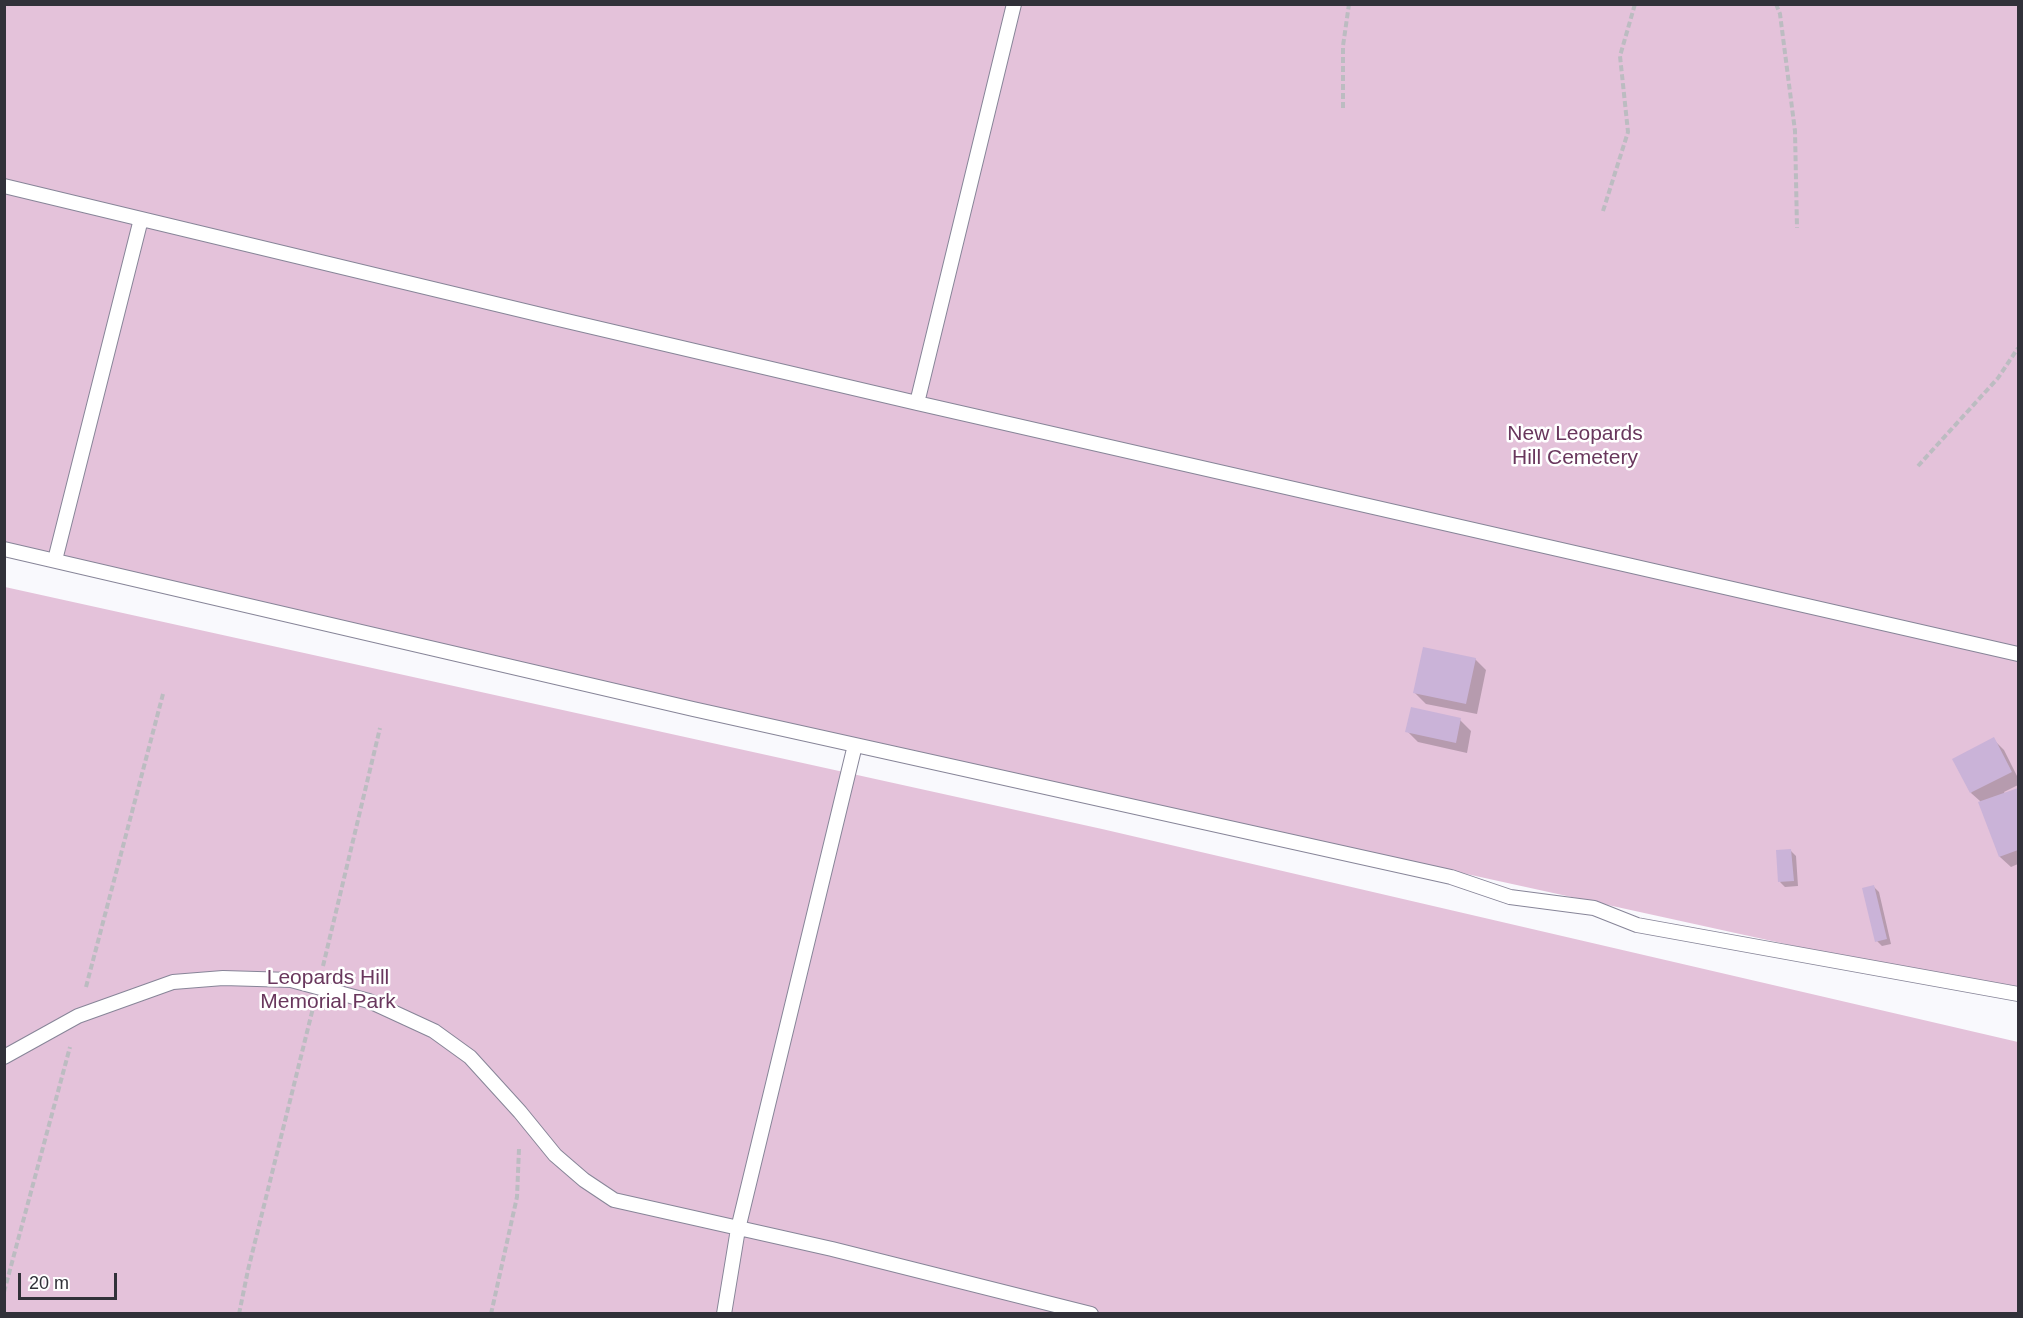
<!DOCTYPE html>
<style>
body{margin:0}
#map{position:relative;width:2023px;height:1318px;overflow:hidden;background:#f9f9fd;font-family:Arial,sans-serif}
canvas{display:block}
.frame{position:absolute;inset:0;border:6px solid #313139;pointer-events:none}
.scale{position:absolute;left:18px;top:1273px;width:99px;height:27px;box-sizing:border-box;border:3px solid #313139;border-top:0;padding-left:8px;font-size:18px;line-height:21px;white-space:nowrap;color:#313139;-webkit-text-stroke:4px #fff;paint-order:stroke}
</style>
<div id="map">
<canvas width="2023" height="1318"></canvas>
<div class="frame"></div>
<div class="scale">20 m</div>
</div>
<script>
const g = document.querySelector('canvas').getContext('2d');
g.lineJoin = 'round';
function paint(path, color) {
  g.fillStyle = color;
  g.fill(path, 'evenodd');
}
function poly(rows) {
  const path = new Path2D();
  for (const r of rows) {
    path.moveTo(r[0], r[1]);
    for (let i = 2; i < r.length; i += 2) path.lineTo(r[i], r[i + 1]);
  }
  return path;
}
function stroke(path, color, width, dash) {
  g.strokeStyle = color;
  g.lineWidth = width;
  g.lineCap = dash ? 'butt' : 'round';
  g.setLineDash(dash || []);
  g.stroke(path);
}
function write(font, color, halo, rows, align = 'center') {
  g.font = font + ' Arial,sans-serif';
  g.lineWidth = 5;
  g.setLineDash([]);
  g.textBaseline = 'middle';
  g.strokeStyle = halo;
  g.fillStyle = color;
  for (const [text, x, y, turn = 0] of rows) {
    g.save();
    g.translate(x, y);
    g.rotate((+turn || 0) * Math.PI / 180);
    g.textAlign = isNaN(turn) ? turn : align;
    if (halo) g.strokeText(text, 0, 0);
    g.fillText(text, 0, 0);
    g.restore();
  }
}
paint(poly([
 [5,5,2018,5,2018,995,1102,794,5,549],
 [5,587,1102,829,2018,1042,2018,1313,5,1314]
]), '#e4c2da');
paint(poly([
 [1475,659,1486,670,1477,714,1426,704,1415,693],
 [1460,720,1471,731,1467,753,1418,742,1407,731],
 [1993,739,2004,750,2018,778,2018,785,2004,792,2005,794,2018,789,2018,864,2011,867,2000,857,1980,801,1971,793],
 [1791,851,1796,856,1798,886,1785,887,1780,882],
 [1874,887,1879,892,1891,944,1882,946,1877,941]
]), '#0003');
paint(poly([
 [1423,647,1476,658,1466,704,1413,693],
 [1411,707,1461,718,1456,743,1405,732],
 [1994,737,2012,772,1970,793,1952,759],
 [2018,788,2018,850,1999,857,1978,802],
 [1791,849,1794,881,1778,882,1776,850],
 [1874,885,1887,939,1875,942,1862,888]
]), '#cab3d8');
const lane = poly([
 [4,186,554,318,917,403,2018,654],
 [917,403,1014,4],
 [4,549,693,709,1451,877,1510,897,1594,908,1637,925,2018,994],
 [55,560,141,219],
 [4,1057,78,1016,173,982,223,978,291,980,369,1001,434,1031,470,1057,520,1112,555,1155,584,1180,614,1200,832,1249,1091,1314],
 [724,1314,738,1229,855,745]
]);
stroke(lane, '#878598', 16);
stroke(poly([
 [1776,4,1780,14,1795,131,1797,228],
 [1343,108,1343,46,1349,4],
 [1603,211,1628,132,1620,56,1635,4],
 [1918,466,1998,378,2018,348],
 [323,966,380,728],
 [86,987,163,694],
 [4,1292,70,1047],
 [239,1314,248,1270,313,1008],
 [491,1314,517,1197,519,1149]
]), '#bcbcc1', 4, [6, 3]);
stroke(lane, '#fff', 14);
write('21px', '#69375d', '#fff', [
 ["New Leopards",1575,434],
 ["Hill Cemetery",1575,458],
 ["Leopards Hill",328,978],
 ["Memorial Park",328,1002]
]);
</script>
